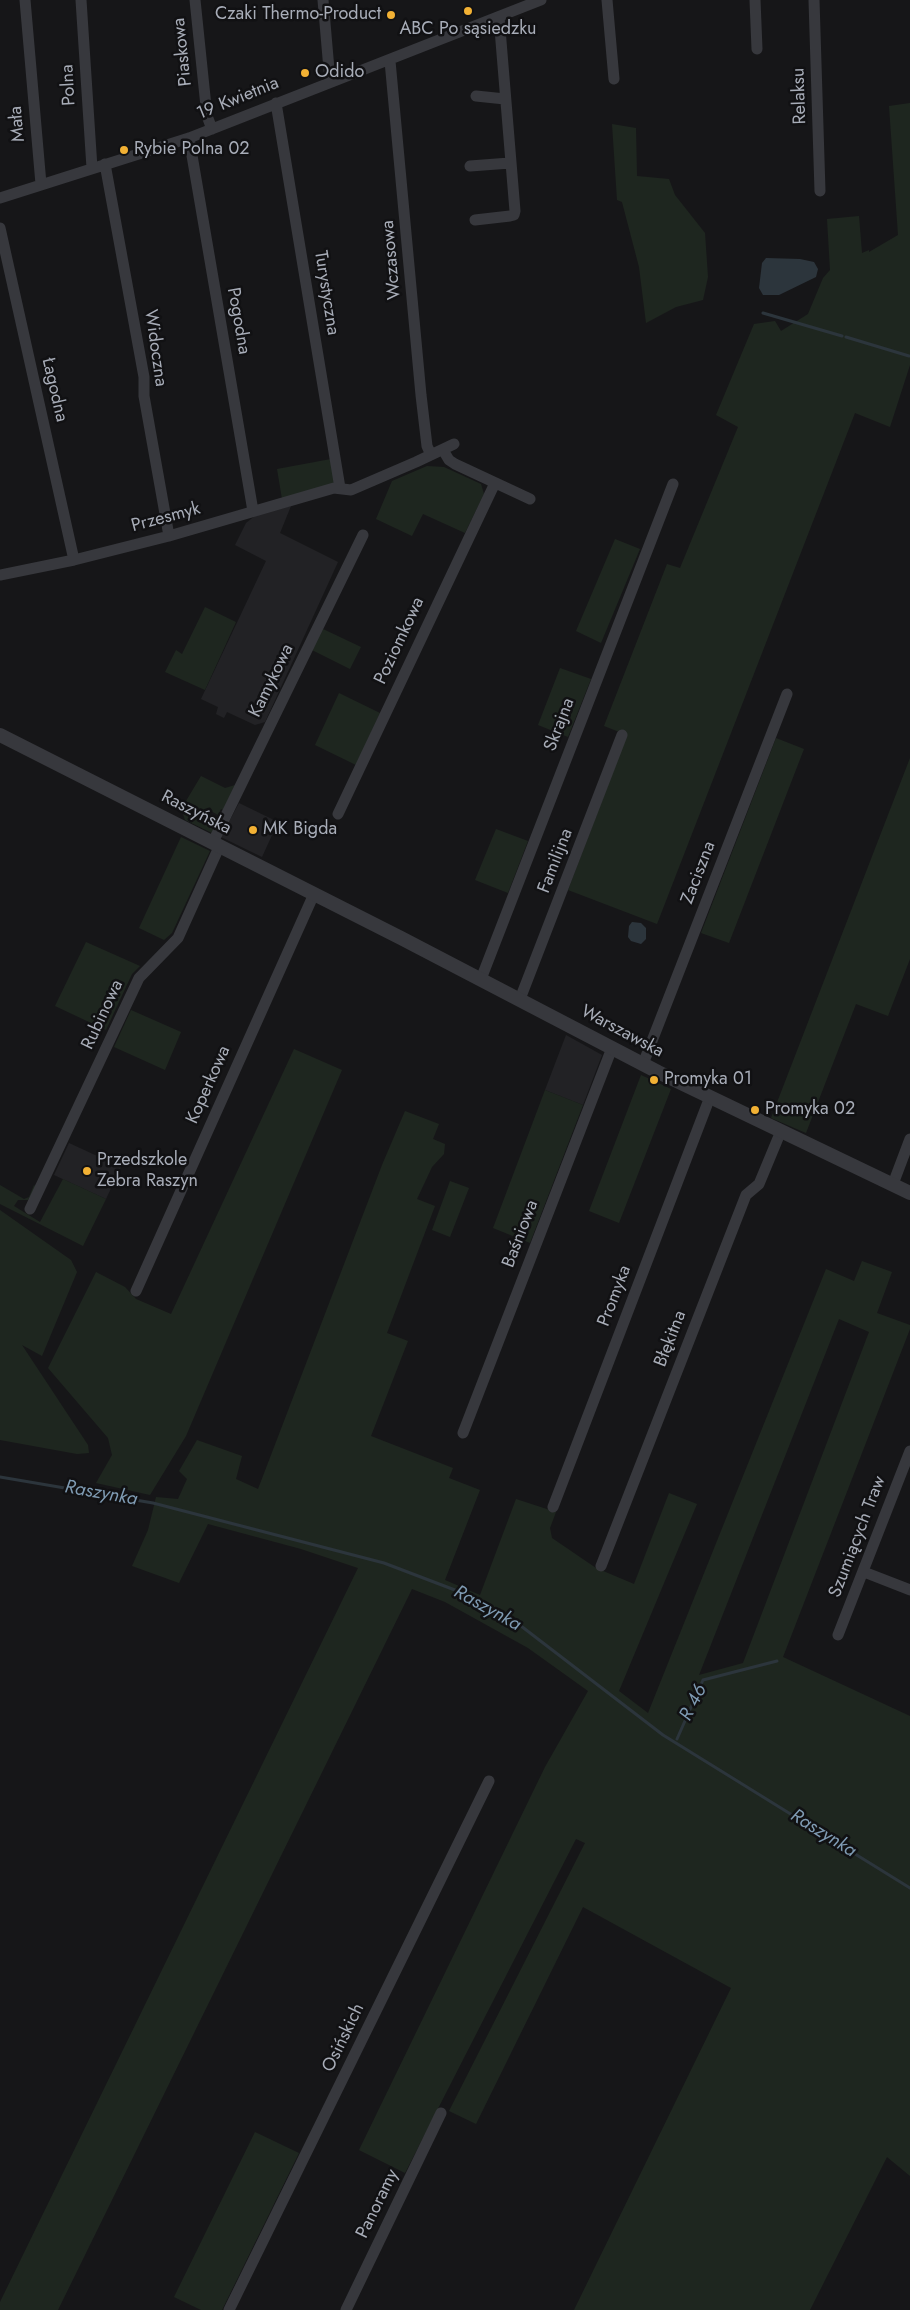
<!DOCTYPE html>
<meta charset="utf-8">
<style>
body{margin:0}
canvas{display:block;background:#161618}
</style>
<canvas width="910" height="2310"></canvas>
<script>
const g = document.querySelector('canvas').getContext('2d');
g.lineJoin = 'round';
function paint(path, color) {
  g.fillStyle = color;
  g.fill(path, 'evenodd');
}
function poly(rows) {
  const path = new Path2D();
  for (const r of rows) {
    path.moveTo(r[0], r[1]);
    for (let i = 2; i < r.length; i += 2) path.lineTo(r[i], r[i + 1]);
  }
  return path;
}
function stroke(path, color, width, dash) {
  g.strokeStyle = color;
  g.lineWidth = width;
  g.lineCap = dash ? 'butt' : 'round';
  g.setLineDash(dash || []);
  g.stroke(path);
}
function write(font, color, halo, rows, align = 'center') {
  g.font = font + ' Jost,sans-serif';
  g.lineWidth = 5;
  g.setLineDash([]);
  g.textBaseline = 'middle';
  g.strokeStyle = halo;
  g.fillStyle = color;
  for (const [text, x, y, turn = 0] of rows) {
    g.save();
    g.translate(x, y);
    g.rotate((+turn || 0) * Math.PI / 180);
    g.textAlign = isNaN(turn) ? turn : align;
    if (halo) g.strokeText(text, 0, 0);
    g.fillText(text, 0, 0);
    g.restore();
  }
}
paint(poly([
 [291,506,280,533,338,562,265,722,255,725,227,712,224,718,216,714,218,707,201,699,266,561,235,545,246,523,256,515],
 [239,803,278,822,262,857,221,837],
 [566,1035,602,1055,583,1105,545,1090],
 [69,1143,121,1167,106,1199,54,1175]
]), '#222225');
paint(poly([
 [910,103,910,365,890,427,855,413,657,924,568,890,627,735,604,726,667,564,680,568,738,427,716,415,754,324,775,321,781,331,808,314,823,278,830,270,827,219,859,216,862,253,869,250,869,252,898,235,889,106],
 [612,124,636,128,637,176,669,179,675,195,705,233,708,277,703,300,676,307,646,323,639,267,622,202,617,200],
 [331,459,335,481,333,484,282,499,277,469],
 [427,466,444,467,481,484,484,494,465,533,423,514,412,536,376,519,392,481],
 [615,539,640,549,601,643,576,631],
 [205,607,236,622,205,690,165,672,176,650,182,654],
 [323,629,361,647,350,669,312,650],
 [560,668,591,679,568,737,538,725],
 [339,693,380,713,356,765,315,745],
 [776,738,804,749,729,943,701,933],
 [910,758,910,959,888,1016,856,1004,806,1133,771,1118],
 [201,776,225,788,235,785,223,810,221,809,218,815,211,811,209,815,218,820,212,833,185,820,183,814,183,806],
 [496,829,528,841,508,893,475,880],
 [181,837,210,851,172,933,164,940,139,928],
 [86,942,140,966,132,974,106,1030,55,1006],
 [131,1010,181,1032,165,1070,114,1047],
 [294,1049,342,1070,186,1436,150,1495,96,1483,112,1455,108,1438,48,1368,96,1272,125,1287,136,1299,171,1314],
 [641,1075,671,1089,619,1223,589,1211],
 [545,1090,583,1105,530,1243,493,1228],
 [405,1111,439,1124,433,1139,445,1144,444,1154,432,1167,417,1199,435,1206,387,1333,408,1341,371,1436,453,1468,449,1478,480,1490,445,1580,480,1595,516,1499,556,1512,550,1528,552,1538,596,1568,634,1584,669,1493,697,1504,619,1691,648,1713,826,1269,854,1281,862,1261,892,1272,877,1313,910,1325,910,1329,783,1657,910,1716,910,2176,887,2157,810,2310,574,2310,731,1988,583,1907,476,2124,449,2111,585,1843,576,1839,405,2173,359,2150,545,1767,588,1691,528,1648,445,1602,412,1589,58,2310,0,2310,0,2302,358,1568,301,1549,208,1524,179,1583,132,1566,148,1530,156,1497,178,1499,187,1479,179,1471,197,1440,242,1456,236,1479,258,1489,382,1165],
 [839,1319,869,1332,743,1663,699,1675],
 [63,1179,106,1199,83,1246,0,1204,0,1185,24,1199,29,1197,34,1185,37,1187,28,1200,18,1200,14,1206,40,1222],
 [450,1181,469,1188,450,1237,432,1230],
 [0,1210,71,1260,77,1272,42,1356,22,1345,88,1445,89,1453,77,1454,0,1440],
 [255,2132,299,2153,222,2310,201,2310,174,2297]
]), '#1e261f');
paint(poly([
 [766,258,800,259,814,262,818,269,816,277,779,295,763,295,759,288,762,263],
 [632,922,641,923,646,928,646,939,641,944,631,941,628,937,629,926]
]), '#2c353c');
stroke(poly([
 [763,313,842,336],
 [846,337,909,356],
 [0,1477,153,1503,384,1563,468,1595,521,1626,663,1735,910,1888],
 [677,1739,703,1680,777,1661]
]), '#2c353c', 3);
stroke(poly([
 [25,0,41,184],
 [81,0,92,168],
 [195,0,207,116,212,129],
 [323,0,330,81],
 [607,0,614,79],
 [755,0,757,49],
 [814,0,820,191],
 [390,61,421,395,427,446,431,455],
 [476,96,505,99],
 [276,103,340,488],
 [189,138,253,511],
 [105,164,144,377,144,396,169,536],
 [470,166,510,163],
 [0,198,189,138,541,0],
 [475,220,510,216,514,215,515,211,499,17],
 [0,228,74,560],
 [443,450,449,460,455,464,530,499],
 [0,575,74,560,169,536,334,488,351,490,416,462,454,444],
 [338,814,495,483],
 [213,842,363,535],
 [481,979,673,484],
 [520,999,622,735],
 [643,1064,787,694],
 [893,1184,910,1139],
 [30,1209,139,978,178,938,220,845],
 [136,1291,314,894],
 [463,1433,612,1048],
 [553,1507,710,1097],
 [601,1566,746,1195,759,1184,781,1131],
 [864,1572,910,1590],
 [838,1635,910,1451],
 [229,2310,489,1781],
 [346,2310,441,2113]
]), '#37383d', 11);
stroke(poly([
 [0,735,401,938,658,1072,910,1193]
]), '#37383d', 14);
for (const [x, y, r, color] of [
 [468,11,5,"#f2b134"],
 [391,15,5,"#f2b134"],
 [305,73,5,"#f2b134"],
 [124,150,5,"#f2b134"],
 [253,830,5,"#f2b134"],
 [654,1080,5,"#f2b134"],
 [755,1110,5,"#f2b134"],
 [87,1171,5,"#f2b134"]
]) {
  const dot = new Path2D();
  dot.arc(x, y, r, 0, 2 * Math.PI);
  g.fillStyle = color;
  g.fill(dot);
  stroke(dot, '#111113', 2);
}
write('18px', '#a8adb8', '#111113', [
 ["Czaki Thermo-Product",381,15,"right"],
 ["ABC Po sąsiedzku",468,30,"center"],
 ["Odido",315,73],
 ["Rybie Polna 02",134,150],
 ["MK Bigda",263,830],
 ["Promyka 01",664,1080],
 ["Promyka 02",765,1110],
 ["Przedszkole",97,1161],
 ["Zebra Raszyn",97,1182]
], 'left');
write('18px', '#a8adb8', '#111113', [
 ["Piaskowa",183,52,-96],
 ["Polna",69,85,-93],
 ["Relaksu",800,96,-92],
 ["19 Kwietnia",238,99,-22],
 ["Mała",18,124,-95],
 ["Wczasowa",392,260,-95],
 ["Turystyczna",326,293,81],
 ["Pogodna",238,321,80],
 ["Widoczna",155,348,82],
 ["Łagodna",54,390,77],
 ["Przesmyk",166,518,-15],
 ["Poziomkowa",400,641,-65],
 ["Kamykowa",272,681,-64],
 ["Skrajna",560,725,-69],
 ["Raszyńska",196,813,27],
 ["Familijna",556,861,-69],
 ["Zaciszna",699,873,-69],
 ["Rubinowa",103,1015,-65],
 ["Warszawska",622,1032,28],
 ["Koperkowa",209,1085,-66],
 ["Baśniowa",521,1234,-69],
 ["Promyka",615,1296,-69],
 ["Błękitna",671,1339,-69],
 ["Szumiących Traw",858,1537,-69],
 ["Osińskich",344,2038,-64],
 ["Panoramy",378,2204,-64]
]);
write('italic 19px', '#7f9bb3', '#111113', [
 ["Raszynka",101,1494,10],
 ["Raszynka",487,1609,29],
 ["R 46",694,1703,-63],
 ["Raszynka",823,1834,32]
]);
</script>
